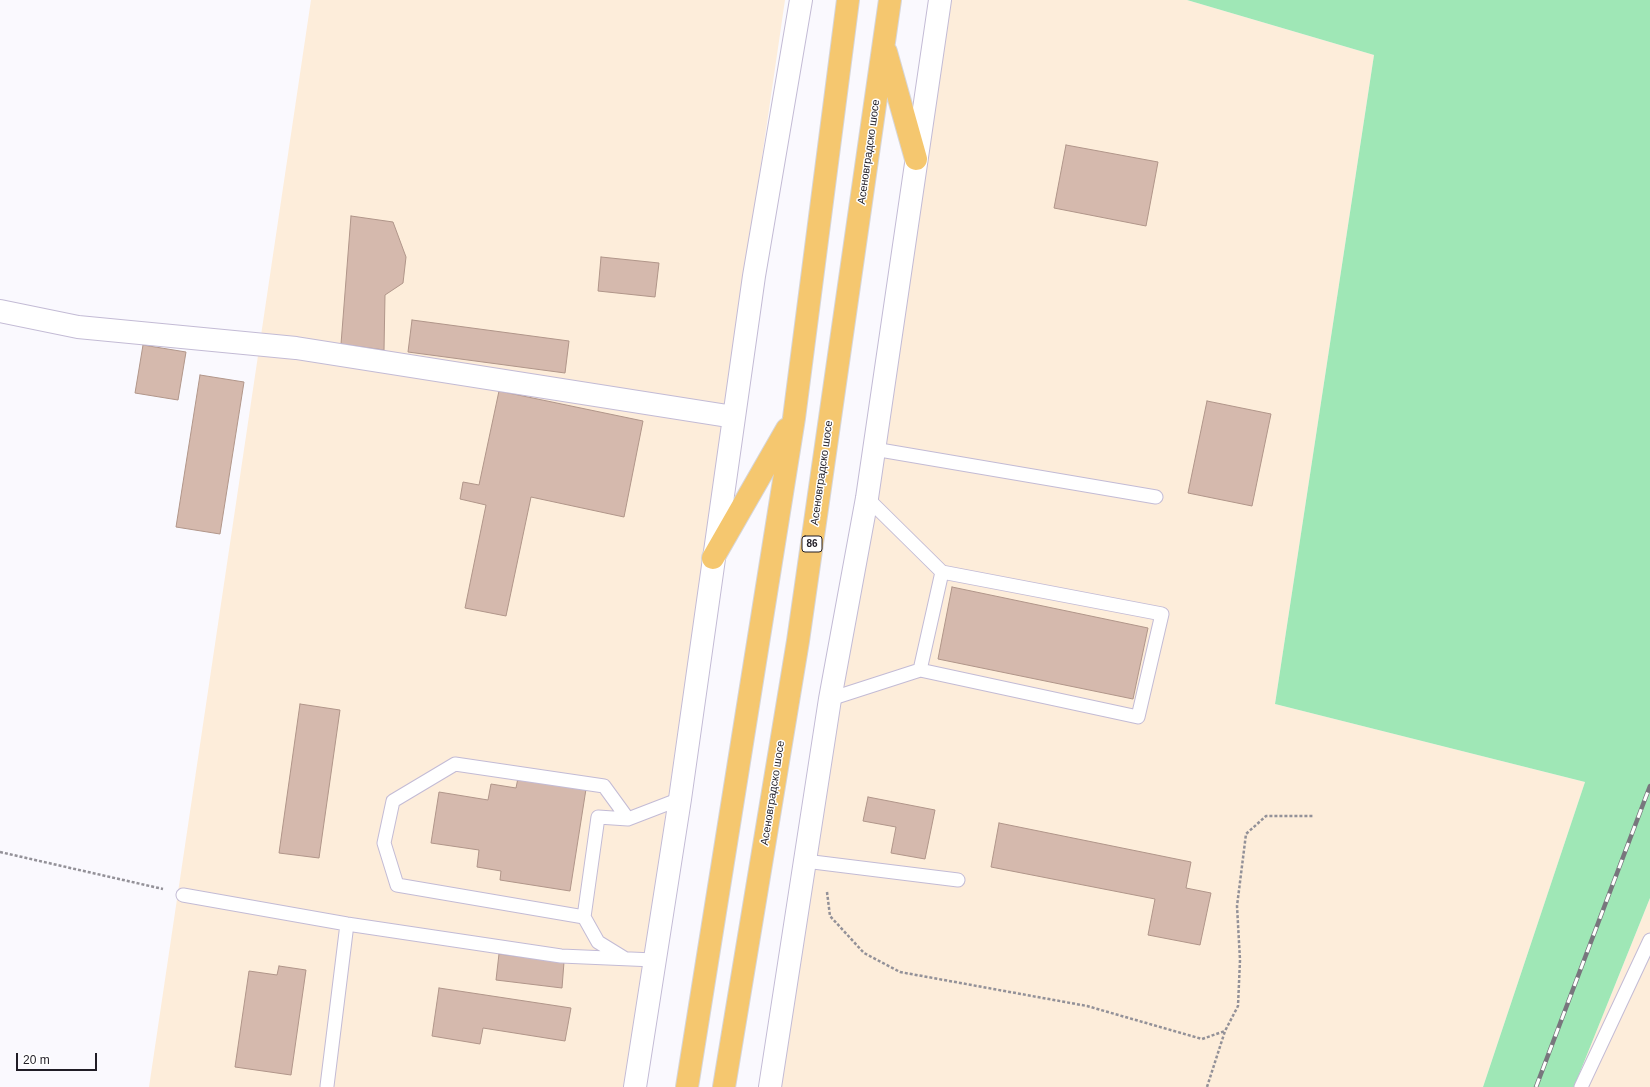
<!DOCTYPE html>
<meta charset="utf-8">
<style>
body{margin:0}
#map{position:relative;width:1650px;height:1087px;overflow:hidden;background:#faf9fe;font-family:Helvetica,sans-serif}
canvas{display:block}
.scale{position:absolute;left:16px;top:1053px;width:81px;height:18px;box-sizing:border-box;border:2px solid #201d26;border-top:0;padding-left:5px;font-size:12px;line-height:14px;white-space:nowrap;color:#201d26;-webkit-text-stroke:3px #fff;paint-order:stroke}
</style>
<div id="map">
<canvas width="1650" height="1087"></canvas>
<div class="scale">20 m</div>
</div>
<script>
const g = document.querySelector('canvas').getContext('2d');
g.lineJoin = 'round';
function paint(path, color) {
  g.fillStyle = color;
  g.fill(path, 'evenodd');
}
function poly(rows) {
  const path = new Path2D();
  for (const r of rows) {
    path.moveTo(r[0], r[1]);
    for (let i = 2; i < r.length; i += 2) path.lineTo(r[i], r[i + 1]);
  }
  return path;
}
function stroke(path, color, width, dash) {
  g.strokeStyle = color;
  g.lineWidth = width;
  g.lineCap = dash ? 'butt' : 'round';
  g.setLineDash(dash || []);
  g.stroke(path);
}
function write(font, color, halo, rows, align = 'center') {
  g.font = font + ' Helvetica,sans-serif';
  g.lineWidth = 3;
  g.setLineDash([]);
  g.textBaseline = 'middle';
  g.strokeStyle = halo;
  g.fillStyle = color;
  for (const [text, x, y, turn = 0] of rows) {
    g.save();
    g.translate(x, y);
    g.rotate((+turn || 0) * Math.PI / 180);
    g.textAlign = isNaN(turn) ? turn : align;
    if (halo) g.strokeText(text, 0, 0);
    g.fillText(text, 0, 0);
    g.restore();
  }
}
paint(poly([
 [311,0,785,0,626,1087,149,1087],
 [950,0,1187,0,1374,55,1275,704,1585,782,1483,1087,778,1087],
 [1650,898,1650,1087,1574,1087]
]), '#fdedda');
paint(poly([
 [1187,0,1650,0,1650,898,1574,1087,1483,1087,1585,782,1275,704,1374,55]
]), '#9fe7b6');
const building = poly([
 [1066,145,1158,162,1146,226,1054,208,1066,145],
 [351,216,393,222,406,257,403,283,385,295,384,350,341,344,351,216],
 [601,257,659,263,655,297,598,291,601,257],
 [412,320,569,341,565,373,408,352,412,320],
 [143,345,186,352,178,400,135,393,143,345],
 [200,375,244,382,220,534,176,527,200,375],
 [499,391,643,421,624,517,531,497,506,616,465,608,486,505,460,499,463,482,479,485,499,391],
 [1207,401,1271,414,1252,506,1188,493,1207,401],
 [952,587,1148,628,1133,699,938,659,952,587],
 [300,704,340,710,319,858,279,853,300,704],
 [518,778,586,789,570,891,500,880,501,871,477,867,479,850,431,843,439,792,488,800,491,784,516,788,518,778],
 [868,797,935,810,925,859,891,853,896,827,863,821,868,797],
 [999,823,1191,862,1186,888,1211,893,1200,945,1148,935,1155,899,991,867,999,823],
 [499,954,564,962,562,988,496,980,499,954],
 [279,966,306,970,291,1075,235,1067,249,971,277,975,279,966],
 [439,988,571,1008,565,1041,483,1028,480,1044,432,1036,439,988]
]);
paint(building, '#d5b9ad');
stroke(building, '#b1968a', 1);
const lane = poly([
 [874,449,1156,497],
 [867,498,942,572,920,670],
 [830,699,920,670,1138,717,1162,614,942,572],
 [805,861,958,880],
 [183,895,347,924,561,956,654,960],
 [584,917,598,817,628,819,680,799],
 [624,958,598,942,584,917,397,885,384,843,393,801,455,764,604,786,628,819],
 [327,1086,347,924],
 [1581,1087,1650,940]
]);
const street = poly([
 [0,311,78,327,296,348,734,417],
 [635,1087,680,799,754,276,801,0],
 [770,1087,830,699,867,498,940,0]
]);
const highway = poly([
 [886,52,916,159],
 [713,558,787,429],
 [687,1087,794,418,848,0],
 [724,1087,798,641,890,0]
]);
stroke(lane, '#c3bbd5', 15);
stroke(street, '#c3bbd5', 24);
stroke(highway, '#d7d6d8', 24);
stroke(poly([
 [0,852,163,889],
 [827,892,830,916,864,953,900,972,1087,1006,1202,1039,1225,1031],
 [1207,1087,1225,1031,1238,1006,1240,960,1237,906,1246,834,1266,816,1314,816]
]), '#939198', 2.5, [3, 2]);
stroke(lane, '#fff', 13);
stroke(street, '#fff', 22);
stroke(highway, '#f5c76f', 22);
const rail = poly([
 [1536,1087,1650,786]
]);
stroke(rail, '#78767d', 4.5);
stroke(rail, '#fff', 3, [9]);
for (const [x, y, w] of [
 [812,544,20]
]) {
  const box = new Path2D();
  box.roundRect(x - w / 2, y - 8, w, 16, 3);
  g.fillStyle = '#fff';
  g.fill(box);
  stroke(box, '#201d26', 1);
}
write('bold 10px', '#201d26', null, [
 ["86",812,544]
]);
write('11px', '#201d26', '#fff', [
 ["Асеновградско шосе",869,152,-82],
 ["Асеновградско шосе",822,473,-82],
 ["Асеновградско шосе",773,793,-81]
]);
</script>
